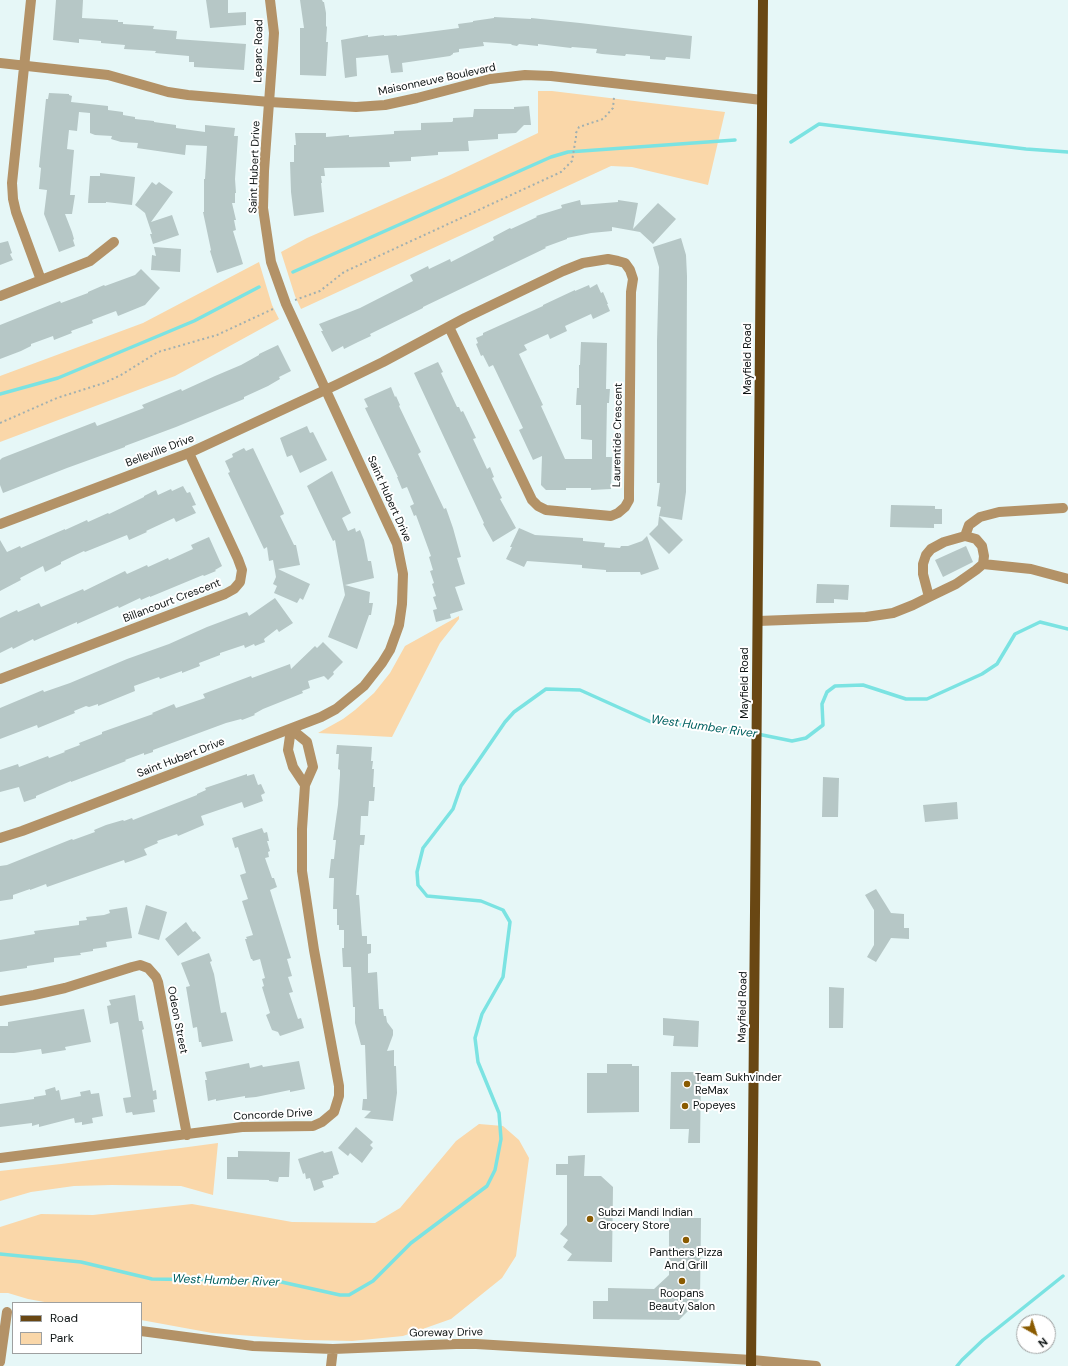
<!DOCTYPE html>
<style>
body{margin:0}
#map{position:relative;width:1068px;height:1366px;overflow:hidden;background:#e6f7f7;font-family:"DM Sans",sans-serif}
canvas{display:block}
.legend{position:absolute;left:12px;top:1302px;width:130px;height:52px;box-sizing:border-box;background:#fff;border:1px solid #9ea0a0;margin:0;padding:5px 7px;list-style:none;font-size:12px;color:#0c1212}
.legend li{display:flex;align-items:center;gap:8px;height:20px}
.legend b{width:20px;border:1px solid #9ea0a0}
.north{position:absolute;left:1016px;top:1314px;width:40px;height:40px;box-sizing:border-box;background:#fff;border:1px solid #9ea0a0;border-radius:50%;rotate:141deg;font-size:11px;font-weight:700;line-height:16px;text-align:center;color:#0c1212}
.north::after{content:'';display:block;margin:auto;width:14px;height:18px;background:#8a5b01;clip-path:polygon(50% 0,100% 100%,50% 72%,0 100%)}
</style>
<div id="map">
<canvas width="1068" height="1366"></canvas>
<ul class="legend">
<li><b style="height:5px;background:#694713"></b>Road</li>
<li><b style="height:11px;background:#fad7a9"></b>Park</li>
</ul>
<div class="north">N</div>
</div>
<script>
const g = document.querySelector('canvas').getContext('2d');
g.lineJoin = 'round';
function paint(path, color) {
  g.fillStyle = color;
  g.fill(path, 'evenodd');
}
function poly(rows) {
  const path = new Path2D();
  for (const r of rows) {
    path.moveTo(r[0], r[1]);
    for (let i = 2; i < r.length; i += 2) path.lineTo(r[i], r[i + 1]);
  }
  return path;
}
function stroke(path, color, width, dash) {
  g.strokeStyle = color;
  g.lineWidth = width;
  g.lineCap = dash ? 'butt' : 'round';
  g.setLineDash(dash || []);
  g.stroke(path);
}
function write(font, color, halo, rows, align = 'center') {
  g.font = font + ' "DM Sans",sans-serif';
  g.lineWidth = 4;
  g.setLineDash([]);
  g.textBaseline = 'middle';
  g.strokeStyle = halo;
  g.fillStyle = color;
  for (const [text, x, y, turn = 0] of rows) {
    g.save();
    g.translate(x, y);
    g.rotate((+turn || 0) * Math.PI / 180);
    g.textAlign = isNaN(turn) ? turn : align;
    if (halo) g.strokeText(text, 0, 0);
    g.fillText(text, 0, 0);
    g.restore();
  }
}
paint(poly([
 [538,91,552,91,725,112,708,185,632,167,611,166,301,309,295,296,281,252,307,238,448,176,538,133],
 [259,262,272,305,279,319,175,376,0,442,0,376,143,323],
 [459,616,459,619,440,643,392,737,318,733,343,719,355,710,374,693,390,673,405,646],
 [479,1124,503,1126,519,1140,529,1158,516,1256,502,1278,451,1319,403,1336,352,1341,305,1340,212,1333,141,1320,141,1303,50,1303,28,1299,8,1293,0,1293,0,1227,41,1214,93,1215,192,1204,292,1222,375,1223,400,1208,456,1141],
 [218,1143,213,1195,181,1186,112,1185,74,1186,31,1192,0,1201,0,1171,61,1164]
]), '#fad7a9');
stroke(poly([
 [791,142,819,124,1026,149,1068,152],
 [293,272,551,157,568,152,735,140],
 [0,394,58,378,194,321,259,287],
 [0,1254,81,1262,152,1279,277,1281,340,1295,349,1295,373,1281,411,1243,487,1186,495,1170,501,1139,499,1113,478,1062,475,1038,482,1014,503,977,510,922,503,910,481,901,427,896,418,885,417,872,423,848,453,809,461,786,505,722,514,712,546,689,580,690,651,722,733,729,792,741,806,738,823,725,822,704,827,692,835,686,863,685,906,699,927,699,982,674,997,664,1015,634,1040,622,1068,629],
 [957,1366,962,1360,983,1340,1063,1276]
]), '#7be3e2', 3.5);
paint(poly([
 [56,0,83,0,82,18,118,20,118,22,123,22,123,24,154,26,153,29,177,31,176,39,246,44,244,70,194,67,194,62,189,62,189,56,155,53,156,51,124,49,125,45,101,43,101,41,79,39,79,43,53,40],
 [206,0,228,0,228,13,246,12,246,25,210,28],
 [300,0,322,0,323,2,324,2,326,13,326,26,327,27,326,42,328,42,326,76,300,75,300,28,304,28],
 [494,17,531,19,531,18,580,23,692,36,690,59,666,57,665,60,650,59,650,56,626,54,625,56,602,54,596,53,597,49,572,47,571,48,538,44,538,46,519,44,517,46,512,45,511,44,483,42,484,46,459,49,459,52,453,53,453,54,450,56,402,63,403,72,391,73,388,55,356,58,357,76,345,78,341,40,368,35,368,37,384,35,384,36,397,35,397,36,459,28,458,24,473,22,473,21,494,18],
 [49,93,69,94,69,95,72,96,71,102,108,106,108,110,123,112,123,115,135,117,135,119,154,121,154,122,176,125,176,128,205,132,205,125,235,128,234,136,238,136,235,179,236,193,235,193,235,203,232,203,236,220,234,220,236,230,233,231,243,264,217,273,210,251,211,250,203,212,204,212,204,179,205,179,207,146,186,145,185,155,137,148,138,143,121,142,111,139,112,136,95,135,90,133,90,113,79,112,77,131,69,130,67,149,74,150,70,195,75,195,72,214,65,214,72,232,74,239,73,240,75,246,59,252,44,214,47,190,39,189,41,168,39,167,46,99,48,99],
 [529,106,531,125,524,125,516,133,498,134,498,139,468,141,469,151,438,152,438,155,411,157,411,161,389,162,390,167,324,168,325,176,321,176,322,183,321,183,324,212,294,216,291,192,290,162,294,162,294,145,296,145,295,133,326,133,326,137,349,135,349,137,394,134,394,131,421,130,421,123,452,122,453,121,453,118,473,117,474,109,514,109,514,107],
 [100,173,135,177,132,205,106,202,106,203,88,203,90,176,100,176],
 [152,182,156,185,159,182,173,192,151,222,172,215,179,235,153,244,150,234,152,234,145,213,135,205],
 [580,200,581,205,618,202,618,200,638,203,633,229,658,203,676,219,653,244,640,232,612,227,612,231,591,233,567,238,567,239,545,247,546,248,423,307,423,308,370,334,371,336,358,342,344,349,343,346,332,352,321,331,323,331,319,324,360,308,413,281,410,275,428,266,429,269,450,259,451,262,494,240,493,237,510,228,511,229,537,217,536,216,562,208,561,205],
 [681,238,686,255,687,276,686,492,682,520,659,516,661,507,657,506,660,483,657,483,657,341,659,267,653,247],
 [8,241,12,253,10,254,13,260,0,265,0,243],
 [154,247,181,249,180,272,151,270,152,255,156,256],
 [141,269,160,288,145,305,118,316,116,311,92,320,93,323,71,331,72,333,54,340,53,336,31,344,31,346,21,351,0,359,0,325,60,301,61,303,88,293,88,292,104,285,105,286,135,275],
 [597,284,601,293,603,292,608,304,607,304,610,311,593,319,591,314,565,326,567,331,550,339,548,334,524,345,527,350,519,354,543,405,541,406,565,459,592,459,592,440,581,439,581,405,576,405,577,388,579,388,579,365,580,365,581,342,607,343,606,389,610,389,609,403,607,403,606,457,612,457,611,489,591,490,591,488,566,488,566,490,546,490,541,485,542,456,533,460,519,430,523,428,493,365,489,367,483,355,481,356,476,344,478,343,476,338,483,335,483,333,543,306,543,305,575,290,575,291,589,285,590,288],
 [278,345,291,371,279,377,280,379,268,386,244,397,244,399,176,427,125,446,125,447,67,468,3,493,0,485,0,460,2,458,95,422,97,426,144,408,142,405,181,389,182,391,215,376,241,365,259,355,259,354],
 [438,362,443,372,441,373,457,407,459,407,461,412,463,411,476,438,473,439,487,469,490,467,494,477,492,478,502,498,500,499,516,528,493,542,483,524,484,523,414,373],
 [391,387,395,397,396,396,400,405,399,406,421,452,418,454,444,509,446,508,453,528,461,557,457,558,465,584,455,587,463,610,450,614,451,618,436,622,433,610,437,609,433,597,436,596,432,584,434,583,430,571,433,570,429,557,431,556,416,515,414,516,410,506,414,504,407,487,402,489,397,477,398,477,365,408,368,407,364,399],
 [307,426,310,433,313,432,327,460,300,473,292,455,287,457,280,438],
 [244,448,246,451,253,448,283,511,284,514,280,516,294,545,296,545,300,565,278,569,310,584,303,600,300,598,297,603,274,593,277,586,273,584,276,577,273,560,269,561,267,547,264,549,228,473,230,472,225,461,233,457,232,454],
 [332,471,351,513,342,518,348,531,355,528,356,532,360,530,364,540,368,561,371,561,374,578,345,585,370,592,369,603,373,603,371,615,369,615,357,649,328,637,345,595,335,540,333,541,307,486],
 [183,486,187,493,190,492,196,505,192,506,196,513,176,522,174,518,146,531,147,532,129,540,127,535,85,552,84,551,61,562,61,564,45,572,43,566,20,578,21,580,0,591,0,540,7,552,20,546,21,548,65,529,65,530,87,520,88,522,108,513,109,514,144,497,144,496,156,490,158,495,171,489,172,491],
 [891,505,935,506,935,509,942,509,942,524,934,524,934,528,890,527],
 [659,516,683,540,669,554,649,534,658,525],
 [519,528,535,535,583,538,583,541,605,543,604,547,620,548,621,546,628,546,642,541,647,536,659,569,641,575,640,572,606,572,606,570,582,568,582,565,527,561,524,567,506,559,512,547,510,547],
 [209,537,222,566,215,570,216,571,204,576,203,575,150,597,150,596,141,600,140,598,119,608,118,606,77,624,77,622,34,641,33,639,13,649,12,647,0,653,0,618,17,610,18,612,39,603,41,607,83,589,84,591,125,571,127,574,147,565,148,567,168,558,169,560,193,549,191,545],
 [966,546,973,562,943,577,935,560],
 [817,584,849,585,848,600,834,599,834,603,816,603],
 [275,598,293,623,279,632,277,629,264,639,265,642,255,646,254,644,245,648,244,645,220,653,220,655,199,663,200,666,182,673,182,671,160,679,159,677,134,686,135,691,98,706,98,704,89,707,86,706,74,711,75,713,38,728,37,725,0,739,0,708,43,690,44,692,70,683,127,659,169,644,207,627,247,612,249,616],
 [323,642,343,662,333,672,334,674,328,680,324,676,308,681,310,688,302,691,303,693,263,709,254,714,255,715,242,720,241,719,226,723,153,750,153,752,144,755,144,753,125,760,126,761,71,782,71,781,36,796,36,798,24,802,19,787,0,792,0,770,18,764,19,767,48,756,49,758,65,752,64,751,80,745,79,743,102,734,102,732,153,714,152,713,174,704,176,708,205,698,203,694,251,676,252,678,290,664,291,669,315,646,317,648],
 [337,745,372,747,371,761,373,761,372,769,374,769,373,787,375,787,374,801,369,801,368,816,361,816,360,835,365,835,364,845,360,845,356,895,359,895,362,936,367,936,367,944,371,944,371,953,368,954,368,973,377,972,379,1009,383,1009,384,1016,386,1016,387,1022,393,1030,393,1035,387,1051,394,1050,394,1066,396,1066,397,1093,393,1121,364,1118,371,1111,362,1110,363,1099,367,1099,365,1045,361,1045,355,1023,355,1007,353,1007,351,967,343,967,342,948,344,948,344,930,339,930,339,925,337,925,337,909,333,909,334,878,329,878,331,859,334,859,336,840,333,840,338,805,340,775,340,770,338,769,339,754,336,754],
 [247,774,247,776,254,774,258,785,261,784,265,793,261,795,263,801,244,808,242,802,201,816,204,825,178,836,177,834,157,841,158,843,144,849,147,855,131,861,125,863,124,860,47,887,46,884,30,890,30,889,13,895,13,899,0,901,0,866,7,865,72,839,73,840,95,832,94,830,106,825,123,820,124,821,132,818,133,820,197,795,197,794,206,790,205,788],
 [823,777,839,778,838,817,822,817],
 [957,802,958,819,925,822,923,805],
 [262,828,264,833,267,832,269,841,267,841,270,851,268,852,269,857,265,858,272,878,274,878,277,887,270,890,291,958,287,959,292,976,288,977,293,992,289,993,298,1019,301,1018,304,1028,280,1036,278,1032,272,1030,266,1015,270,1013,262,987,264,986,262,979,265,978,260,959,253,961,252,959,251,959,245,939,247,939,246,937,253,935,242,901,248,899,240,875,246,873,238,847,235,848,232,838],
 [876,889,891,913,904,914,904,928,909,928,909,939,891,938,876,962,867,957,874,945,874,910,865,895],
 [146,905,167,912,159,940,138,934],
 [127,907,132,938,106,942,107,947,93,949,93,951,80,953,81,955,54,958,54,962,27,966,27,968,0,972,0,940,35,934,34,931,79,925,79,921,87,920,86,917,104,915,110,913,109,910],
 [186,922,193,932,195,931,201,938,178,956,165,939],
 [209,953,212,961,210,962,214,974,221,1013,226,1012,233,1041,202,1047,201,1042,199,1042,197,1027,193,1028,186,987,190,986,181,963],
 [829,987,844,988,843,1028,829,1028],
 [135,995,139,1021,142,1021,144,1029,142,1030,153,1091,156,1090,157,1099,153,1100,155,1112,133,1115,132,1112,126,1113,123,1098,131,1097,118,1022,110,1024,107,1006,111,1005,109,1000],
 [84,1009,91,1042,65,1047,66,1050,42,1054,41,1049,14,1053,0,1053,0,1026,8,1026,8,1022],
 [663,1018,699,1021,698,1047,673,1046,674,1036,663,1035],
 [299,1061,305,1089,290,1092,290,1090,256,1097,245,1098,245,1096,216,1101,216,1099,208,1101,205,1080,207,1080,205,1072,249,1063,250,1068,262,1065,263,1067],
 [607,1064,632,1064,632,1066,639,1066,639,1112,587,1113,587,1073,607,1073],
 [671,1072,701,1072,700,1143,688,1143,689,1129,670,1129],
 [55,1087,56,1091,59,1090,61,1100,81,1096,80,1092,90,1090,91,1094,99,1093,103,1116,92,1118,93,1123,82,1125,82,1122,75,1123,74,1118,39,1127,39,1124,32,1126,32,1123,0,1127,0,1104,34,1099,34,1097,46,1095,45,1090],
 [356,1127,373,1142,370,1145,373,1148,362,1163,350,1153,348,1156,338,1148],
 [238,1151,290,1152,289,1177,279,1177,278,1182,269,1181,269,1180,227,1179,227,1157,238,1157],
 [323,1151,324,1153,332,1151,339,1174,333,1176,333,1178,322,1181,324,1187,314,1191,310,1178,306,1179,305,1173,303,1174,298,1159],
 [585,1155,584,1176,601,1176,613,1187,612,1262,567,1261,572,1254,563,1247,568,1240,560,1234,567,1225,567,1175,556,1175,556,1164,568,1164,568,1156],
 [669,1218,701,1218,700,1299,679,1320,593,1319,593,1301,608,1301,608,1288,654,1289,669,1275]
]), '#b6c7c6');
stroke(poly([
 [295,300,320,291,344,272,561,172,572,161,576,137,576,133,579,127,603,119,613,108,614,97],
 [0,423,57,398,104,383,121,375,158,352,217,335,275,308]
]), '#a2b0b0', 2, [2, 3]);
stroke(poly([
 [31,0,12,183,13,199,16,212,41,280],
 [0,63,108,75,168,92,188,95,270,102,356,107,385,105,417,98,490,79,525,75,551,76,762,100],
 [0,296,90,261,114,242],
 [0,524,189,453,336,385,383,362,465,318,563,271,583,263,608,259,618,261,625,263,630,270,633,279,631,292,629,491,629,500,625,507,618,513,611,516,546,510,538,506,532,500,449,327],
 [965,536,969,525,980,517,999,512,1063,508],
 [983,564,1031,569,1068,579],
 [758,621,866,617,893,613,913,605,929,597,956,584,976,570,983,564,984,556,982,546,976,539,965,536,944,542,931,549,926,555,923,564,923,574,929,597],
 [0,679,225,594,234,589,240,582,242,570,238,559,189,453],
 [291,729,288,750,293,767,305,785],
 [0,838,22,831,88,806,321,717,336,709,364,686,382,663,390,650,399,625,402,604,403,574,397,544,286,304,271,262,263,208,264,171,273,48,274,33,270,0],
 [0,1001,34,995,65,988,132,967,140,965,148,968,156,977,158,982,187,1135],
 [0,1158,242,1127,313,1126,322,1122,334,1112,339,1096,339,1086,314,950,302,871,302,829,305,785,313,767,307,742,291,729],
 [141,1331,253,1346,333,1349,456,1344,476,1344,752,1360,816,1366],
 [0,1362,7,1312],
 [331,1366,333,1349]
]), '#b39267', 10);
stroke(poly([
 [751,1366,763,0]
]), '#694713', 10);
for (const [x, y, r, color] of [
 [687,1084,4,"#8a5b01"],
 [685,1106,4,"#8a5b01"],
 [590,1219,4,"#8a5b01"],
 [686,1240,4,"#8a5b01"],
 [682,1281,4,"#8a5b01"]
]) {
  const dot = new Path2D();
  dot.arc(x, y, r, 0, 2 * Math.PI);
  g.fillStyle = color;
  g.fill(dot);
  stroke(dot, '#fff', 1.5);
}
write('11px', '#0c1212', '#fff', [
 ["Leparc Road",259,51,-89],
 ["Maisonneuve Boulevard",437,80,-12],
 ["Saint Hubert Drive",255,167,-88],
 ["Mayfield Road",748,359,-90],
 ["Laurentide Crescent",618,435,-89],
 ["Belleville Drive",160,451,-21],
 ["Saint Hubert Drive",389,499,66],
 ["Billancourt Crescent",172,601,-21],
 ["Mayfield Road",745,683,-90],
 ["Saint Hubert Drive",181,758,-21],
 ["Mayfield Road",743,1007,-89],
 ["Odeon Street",177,1020,79],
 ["Concorde Drive",273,1115,-3],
 ["Goreway Drive",446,1333,-1]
]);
write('11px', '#0c1212', '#fff', [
 ["Team Sukhvinder",695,1078],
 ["ReMax",695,1091],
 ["Popeyes",693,1106],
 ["Subzi Mandi Indian",598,1213],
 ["Grocery Store",598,1226],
 ["Panthers Pizza",686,1253,"center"],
 ["And Grill",686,1266,"center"],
 ["Roopans",682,1294,"center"],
 ["Beauty Salon",682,1307,"center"]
], 'left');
write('italic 12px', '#006060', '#fff', [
 ["West Humber River",704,727,8],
 ["West Humber River",226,1281,2]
]);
</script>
